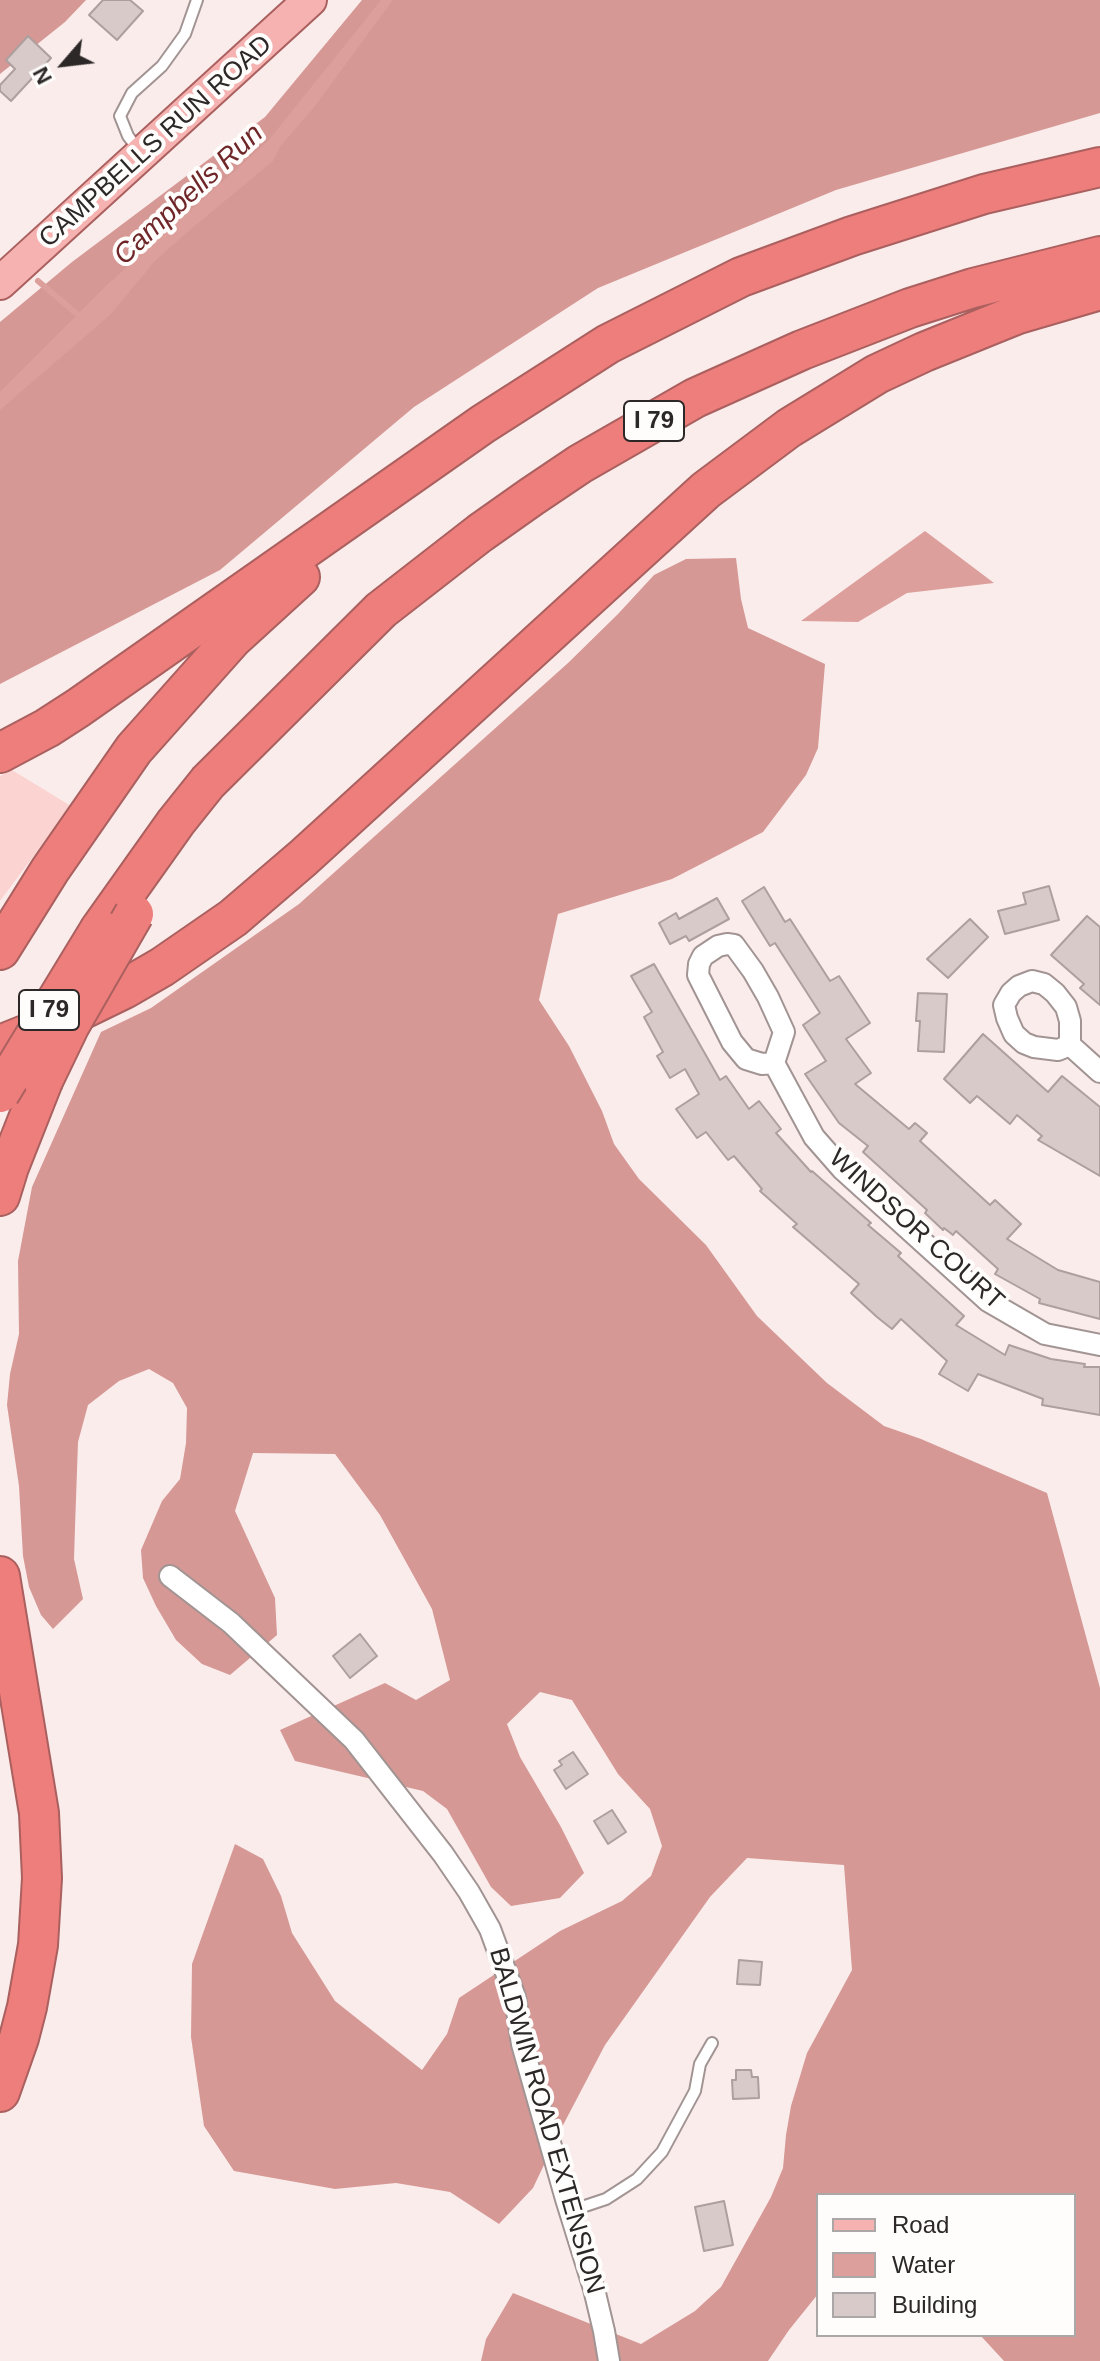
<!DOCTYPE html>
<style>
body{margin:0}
#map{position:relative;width:1100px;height:2361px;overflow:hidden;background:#faeceb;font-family:Helvetica,sans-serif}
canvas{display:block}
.legend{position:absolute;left:816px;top:2193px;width:260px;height:144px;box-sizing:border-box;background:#fffcfc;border:2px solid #aba7a7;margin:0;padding:10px 14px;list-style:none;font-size:24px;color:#2d2828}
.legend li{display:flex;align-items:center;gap:16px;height:40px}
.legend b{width:40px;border:2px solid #aba7a7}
.north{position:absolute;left:24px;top:24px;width:80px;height:80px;-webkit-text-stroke:6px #fffcfc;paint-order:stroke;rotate:242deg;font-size:22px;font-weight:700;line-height:32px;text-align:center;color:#2d2828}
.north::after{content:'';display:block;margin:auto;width:28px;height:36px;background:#2d2828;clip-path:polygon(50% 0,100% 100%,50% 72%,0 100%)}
</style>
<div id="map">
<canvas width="1100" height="2361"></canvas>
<ul class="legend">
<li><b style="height:10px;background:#f5b2b0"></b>Road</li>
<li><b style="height:22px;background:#dc9f9c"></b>Water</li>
<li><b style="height:22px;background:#d8cac9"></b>Building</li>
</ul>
<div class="north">N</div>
</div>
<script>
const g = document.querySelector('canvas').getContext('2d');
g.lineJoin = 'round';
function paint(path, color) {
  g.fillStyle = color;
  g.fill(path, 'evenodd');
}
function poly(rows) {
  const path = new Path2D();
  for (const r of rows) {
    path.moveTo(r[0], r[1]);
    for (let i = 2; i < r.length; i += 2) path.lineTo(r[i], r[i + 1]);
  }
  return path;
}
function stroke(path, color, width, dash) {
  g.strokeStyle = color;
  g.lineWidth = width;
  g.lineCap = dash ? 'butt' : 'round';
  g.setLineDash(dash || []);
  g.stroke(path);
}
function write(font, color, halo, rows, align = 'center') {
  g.font = font + ' Helvetica,sans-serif';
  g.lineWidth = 8;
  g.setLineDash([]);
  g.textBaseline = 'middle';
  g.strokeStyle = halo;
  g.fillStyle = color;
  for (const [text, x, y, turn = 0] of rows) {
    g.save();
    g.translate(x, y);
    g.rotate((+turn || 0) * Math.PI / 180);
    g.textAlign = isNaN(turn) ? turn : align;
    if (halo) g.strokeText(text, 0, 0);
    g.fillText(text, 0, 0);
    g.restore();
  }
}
paint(poly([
 [12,770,71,806,0,901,0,776]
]), '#fbd4d1');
paint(poly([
 [0,0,86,0,65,22,0,74],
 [362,0,1100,0,1100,113,836,190,598,288,414,407,220,570,0,684,0,322,72,262,265,117],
 [736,558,741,599,748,628,825,664,818,748,806,775,763,832,672,879,558,914,539,1000,569,1046,602,1111,614,1144,639,1179,706,1245,757,1316,827,1383,884,1426,921,1439,1047,1493,1100,1688,1100,2361,1004,2361,980,2335,1074,2335,1074,2195,818,2195,818,2294,789,2330,768,2361,481,2361,486,2339,513,2293,641,2344,695,2311,721,2287,771,2197,783,2168,786,2135,791,2106,807,2053,852,1970,844,1865,747,1858,710,1897,605,2045,561,2129,533,2188,499,2224,450,2192,396,2183,335,2189,234,2171,204,2126,191,2037,192,1964,235,1844,263,1859,281,1896,292,1933,335,2001,422,2070,447,2034,459,1998,560,1931,622,1901,651,1876,662,1846,650,1809,618,1774,572,1700,540,1692,507,1724,520,1757,561,1827,584,1873,560,1898,511,1906,491,1887,447,1809,423,1791,295,1761,280,1730,385,1683,416,1700,450,1680,432,1609,380,1515,335,1454,253,1453,235,1511,275,1598,277,1635,230,1675,202,1664,176,1640,156,1606,143,1578,141,1550,162,1501,180,1479,186,1443,187,1408,173,1383,149,1369,119,1381,88,1405,78,1442,75,1527,74,1559,83,1599,53,1629,41,1615,29,1587,23,1556,19,1486,7,1405,10,1374,19,1334,18,1261,32,1187,101,1032,151,1008,299,904,568,663,618,614,654,575,686,559]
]), '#d59895');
paint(poly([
 [381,0,393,0,315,106,280,147,273,161,185,234,155,261,110,315,0,410,0,392,108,284,268,141],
 [925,531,994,583,907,593,858,622,801,621]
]), '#dc9f9c');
stroke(poly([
 [38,281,84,320]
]), '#dc9f9c', 6);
const building = poly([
 [103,0,130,0,143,11,117,40,89,15,103,0],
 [28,36,51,58,11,101,0,91,0,85,15,69,6,60,28,36],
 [1049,886,1059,920,1005,934,998,911,1026,904,1023,893,1049,886],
 [764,887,785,922,790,919,830,981,839,976,870,1023,846,1039,871,1073,855,1084,909,1129,915,1123,927,1133,920,1141,990,1205,995,1200,1021,1224,1007,1239,1058,1270,1100,1282,1100,1319,1039,1303,1040,1299,995,1274,998,1269,956,1231,953,1235,944,1228,943,1230,925,1213,927,1210,863,1152,868,1146,839,1123,805,1074,826,1061,803,1025,820,1013,775,943,770,946,742,901,764,887],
 [717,898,729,919,689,941,686,936,670,944,659,923,676,913,679,919,717,898],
 [1087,916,1100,927,1100,1005,1080,988,1084,984,1051,955,1087,916],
 [970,919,988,937,948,978,927,959,970,919],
 [654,964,720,1080,726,1076,749,1109,759,1101,781,1129,776,1133,811,1172,812,1171,871,1223,868,1225,901,1253,898,1256,964,1316,956,1325,1005,1355,1009,1345,1051,1359,1085,1364,1084,1367,1100,1367,1100,1415,1042,1405,1043,1399,978,1374,968,1391,939,1374,947,1361,901,1319,892,1329,877,1317,851,1293,859,1284,793,1227,797,1224,760,1191,762,1189,734,1156,728,1160,706,1132,697,1138,676,1109,699,1094,685,1069,670,1078,657,1056,663,1052,644,1017,652,1012,631,976,654,964],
 [918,993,947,994,944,1052,918,1051,920,1021,916,1021,918,993],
 [983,1034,1048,1092,1062,1076,1100,1107,1100,1176,1038,1140,1042,1136,1017,1115,1010,1124,977,1096,970,1103,944,1079,983,1034],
 [360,1634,377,1656,350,1678,333,1656,360,1634],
 [573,1752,588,1774,566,1789,554,1770,562,1765,559,1761,573,1752],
 [612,1810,626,1832,608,1844,594,1821,612,1810],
 [739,1960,762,1962,760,1985,737,1984,739,1960],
 [736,2070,751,2070,752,2077,758,2077,759,2098,733,2099,732,2080,736,2080,736,2070],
 [724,2201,733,2245,704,2251,695,2207,724,2201]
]);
paint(building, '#d8cac9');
stroke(building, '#ac9f9e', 2);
const lane = poly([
 [138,149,128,136,120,116,132,93,162,66,185,34,197,0],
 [570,2211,606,2199,637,2179,662,2152,695,2091,700,2064,712,2043]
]);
const street = poly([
 [1070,1045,1058,1050,1034,1047,1024,1043,1014,1034,1007,1018,1004,1005,1011,993,1019,986,1032,981,1044,984,1055,993,1066,1007,1070,1021,1070,1045,1100,1072],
 [774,1063,762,1064,746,1059,732,1042,698,975,699,964,703,956,718,946,727,944,734,945,753,971,768,997,784,1032,774,1063,814,1137,842,1169,988,1301,1045,1334,1100,1345],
 [170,1576,231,1623,354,1740,443,1854,469,1892,490,1929,515,1997,522,2044,566,2199,594,2289,604,2331,609,2361]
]);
const primary = poly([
 [0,283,310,0]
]);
const highway = poly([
 [0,753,47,728,78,708,483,424,608,344,741,277,852,236,984,194,1100,167],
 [100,929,176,822,208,782,381,610,480,533,531,497,580,464,695,398,802,350,910,308,973,288,1100,256],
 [0,950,50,870,134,749,232,639,300,577],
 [0,1045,50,1025,124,989,162,967,233,918,303,858,706,490,789,428,877,374,924,352,1018,314,1100,290],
 [0,1196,9,1167,43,1081],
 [0,1576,39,1813,42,1878,38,1945,27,2007,19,2038,0,2092]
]);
stroke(lane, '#a19493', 14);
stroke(street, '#a19493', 24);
stroke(primary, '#aa605f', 36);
stroke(highway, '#aa605f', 42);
stroke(lane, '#fff', 10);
stroke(street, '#fff', 20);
stroke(primary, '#f5b2b0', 32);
stroke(highway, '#ee7e7c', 38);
const highwayBridge = poly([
 [43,1081,70,1025,134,914],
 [0,1093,100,929]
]);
stroke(highwayBridge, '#aa605f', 42, []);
stroke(highwayBridge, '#ee7e7c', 38);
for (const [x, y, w] of [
 [654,421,60],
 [49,1010,60]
]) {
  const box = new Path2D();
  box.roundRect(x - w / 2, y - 20, w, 40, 6);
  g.fillStyle = '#fffcfc';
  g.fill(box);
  stroke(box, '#2d2828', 2);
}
write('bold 24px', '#2d2828', null, [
 ["I 79",654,421],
 ["I 79",49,1010]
]);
write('26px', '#2d2828', '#fffcfc', [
 ["CAMPBELLS RUN ROAD",156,142,-42],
 ["WINDSOR COURT",916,1230,42],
 ["BALDWIN ROAD EXTENSION",546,2121,74]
]);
write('italic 28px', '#6f2628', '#fffcfc', [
 ["Campbells Run",189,195,-43]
]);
</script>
